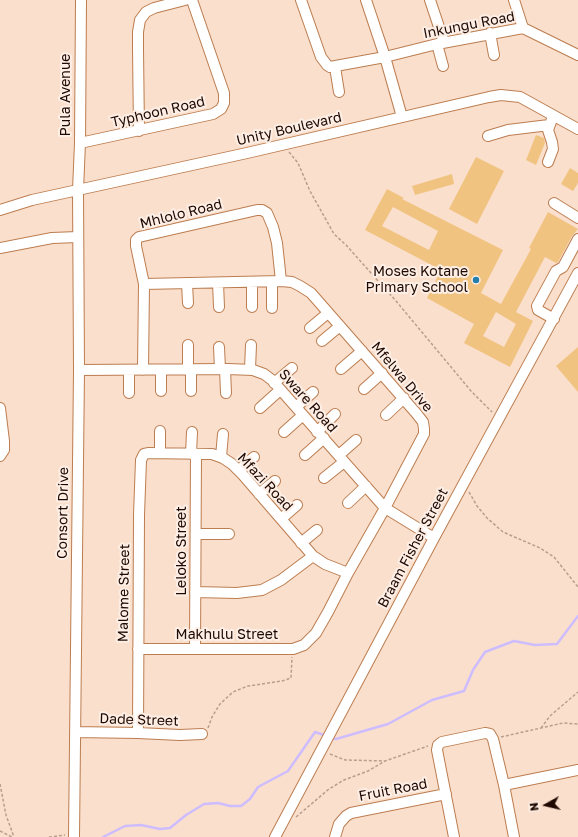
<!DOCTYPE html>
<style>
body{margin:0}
#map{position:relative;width:578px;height:837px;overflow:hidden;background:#fadfcc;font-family:"Golos Text",sans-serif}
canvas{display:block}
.north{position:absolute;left:526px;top:785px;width:40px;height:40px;-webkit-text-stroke:3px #fdefe5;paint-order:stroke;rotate:262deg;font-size:11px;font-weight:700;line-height:16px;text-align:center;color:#1e0800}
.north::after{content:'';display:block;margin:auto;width:14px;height:18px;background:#1e0800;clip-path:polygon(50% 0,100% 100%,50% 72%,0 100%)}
</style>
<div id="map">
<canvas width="578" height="837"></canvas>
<div class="north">N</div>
</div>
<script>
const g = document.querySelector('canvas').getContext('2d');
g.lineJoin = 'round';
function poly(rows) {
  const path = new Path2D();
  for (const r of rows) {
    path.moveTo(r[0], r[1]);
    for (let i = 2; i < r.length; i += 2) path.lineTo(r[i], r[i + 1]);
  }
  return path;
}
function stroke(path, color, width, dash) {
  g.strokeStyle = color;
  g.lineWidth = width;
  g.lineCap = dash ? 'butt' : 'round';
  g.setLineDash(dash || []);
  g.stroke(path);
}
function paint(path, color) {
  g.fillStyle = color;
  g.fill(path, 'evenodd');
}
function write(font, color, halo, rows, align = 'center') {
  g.font = font + ' "Golos Text",sans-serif';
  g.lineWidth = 4;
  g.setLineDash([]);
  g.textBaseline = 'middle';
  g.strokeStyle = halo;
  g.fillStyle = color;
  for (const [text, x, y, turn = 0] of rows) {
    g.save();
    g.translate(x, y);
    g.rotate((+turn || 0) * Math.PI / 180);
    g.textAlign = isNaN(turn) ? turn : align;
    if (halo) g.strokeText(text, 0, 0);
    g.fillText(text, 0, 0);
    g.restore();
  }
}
stroke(poly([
 [331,738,336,739,388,724,432,700,464,691,473,670,485,652,514,641,535,645,557,644,578,616],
 [103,837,125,826,141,825,160,829,170,828,186,815,204,804,218,803,230,806,241,806,250,799,258,787,288,771,315,732,327,736]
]), '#cebdfe', 2.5);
paint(poly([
 [536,135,544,138,545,143,536,165,526,160],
 [476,157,504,171,477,224,449,209],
 [570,168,578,173,578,183,573,191,561,184],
 [452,174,454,184,415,195,412,186],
 [387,189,404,198,402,199,503,250,481,293,501,304,531,249,529,248,548,212,578,229,572,236,558,262,556,263,545,257,516,312,533,321,510,367,464,343,474,324,427,298,441,270,365,230],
 [393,207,438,231,429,250,382,226],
 [496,312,516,324,504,347,483,336],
 [578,347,578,392,556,366]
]), '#f1c380');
const minor = poly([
 [301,0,321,57,327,65,330,67,385,57,437,44,523,28,578,55],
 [366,0,385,57,402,117],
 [430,0,444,42],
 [514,0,523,28],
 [490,33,494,55],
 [437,44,443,66],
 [335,67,339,92],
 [139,131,138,49,138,32,140,20,146,12,154,8,185,0],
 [488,136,508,130,549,125],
 [80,143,213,114,221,109,224,103,224,93,192,0],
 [548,162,553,149,552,142,548,130,552,119],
 [554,203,578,218],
 [0,210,32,200,247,153,489,97,501,95,520,97,578,129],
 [0,248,52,238,78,237],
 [272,282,272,308],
 [187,283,188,303],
 [218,283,219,307],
 [252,307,252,282],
 [554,319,538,310,537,306,556,271,563,267,578,239],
 [310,328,328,313],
 [322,341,340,326],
 [188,345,188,369],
 [219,347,220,369],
 [191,369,191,391],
 [225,369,226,393],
 [250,369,251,345],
 [341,369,362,351],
 [79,370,228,369,253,370,264,374,272,380,385,508,434,538],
 [143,370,144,284,136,246,136,240,139,237,257,210,262,210,267,213,273,227,277,243,281,281],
 [274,383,292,368],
 [364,389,382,373],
 [161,391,161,370],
 [129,393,129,370],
 [296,407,313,392],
 [0,408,4,441,4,450,0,456],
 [260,408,280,390],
 [386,415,404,398],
 [284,432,303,415],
 [317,432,335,414],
 [160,453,160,431],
 [191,454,192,432],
 [305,455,324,438],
 [339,455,356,440],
 [221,457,223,434],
 [239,470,254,457],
 [324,478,344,462],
 [259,494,275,481],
 [348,503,366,486],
 [281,519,297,505],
 [196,534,229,534],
 [301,543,317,530],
 [195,592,237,593,262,590,281,580,313,556],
 [195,648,196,454],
 [138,649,293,649,304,645,316,633,328,612,348,573,385,508,424,434,424,429,423,422,416,413,311,293,300,286,292,282,281,281,144,284],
 [75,732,138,733,180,735,202,734],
 [138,733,139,515,141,460,144,454,149,453,212,454,223,458,232,464,243,475,313,556,325,564,348,573],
 [504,785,578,770],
 [74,837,79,370,78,190,80,143,81,0],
 [275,837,434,538,578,273],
 [335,837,339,824,346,816,351,813,446,794],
 [454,837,437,750,438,745,442,742,485,733,490,734,493,739,504,785,514,837]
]);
stroke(minor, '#bc7d50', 12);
stroke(poly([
 [289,152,298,163,310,191,334,234,346,245,396,301,471,391,492,412],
 [469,492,477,506,487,518,503,532,540,548,554,557,578,587],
 [208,728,212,717,220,704,233,692,248,686,282,681,291,678,292,657],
 [541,728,550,716,578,692],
 [501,737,563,723,578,724],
 [330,754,345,760,385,761],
 [0,784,6,815,14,837],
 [296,817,329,789,344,780,368,771,385,761,428,746],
 [0,831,12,837],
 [49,837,65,835]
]), '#b89e8e', 1.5, [3, 2]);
stroke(minor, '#fff', 10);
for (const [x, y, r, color] of [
 [476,280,4,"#237eab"]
]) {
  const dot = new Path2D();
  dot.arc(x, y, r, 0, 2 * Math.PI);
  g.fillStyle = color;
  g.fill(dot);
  stroke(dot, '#fdefe5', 1.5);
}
write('14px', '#1e0800', '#fdefe5', [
 ["Inkungu Road",469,25,-11],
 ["Pula Avenue",66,95,-90],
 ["Typhoon Road",158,112,-13],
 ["Unity Boulevard",289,129,-13],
 ["Mhlolo Road",181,214,-14],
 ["Mfelwa Drive",402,377,50],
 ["Sware Road",308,401,48],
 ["Mfazi Road",265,482,47],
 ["Consort Drive",63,513,-89],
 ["Braam Fisher Street",413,548,-62],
 ["Leloko Street",182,551,-90],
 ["Malome Street",124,593,-89],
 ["Makhulu Street",227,635],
 ["Dade Street",139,720,2],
 ["Fruit Road",393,790,-11]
]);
write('14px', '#1e0800', '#fdefe5', [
 ["Moses Kotane",468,272],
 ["Primary School",468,288]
], 'right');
</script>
